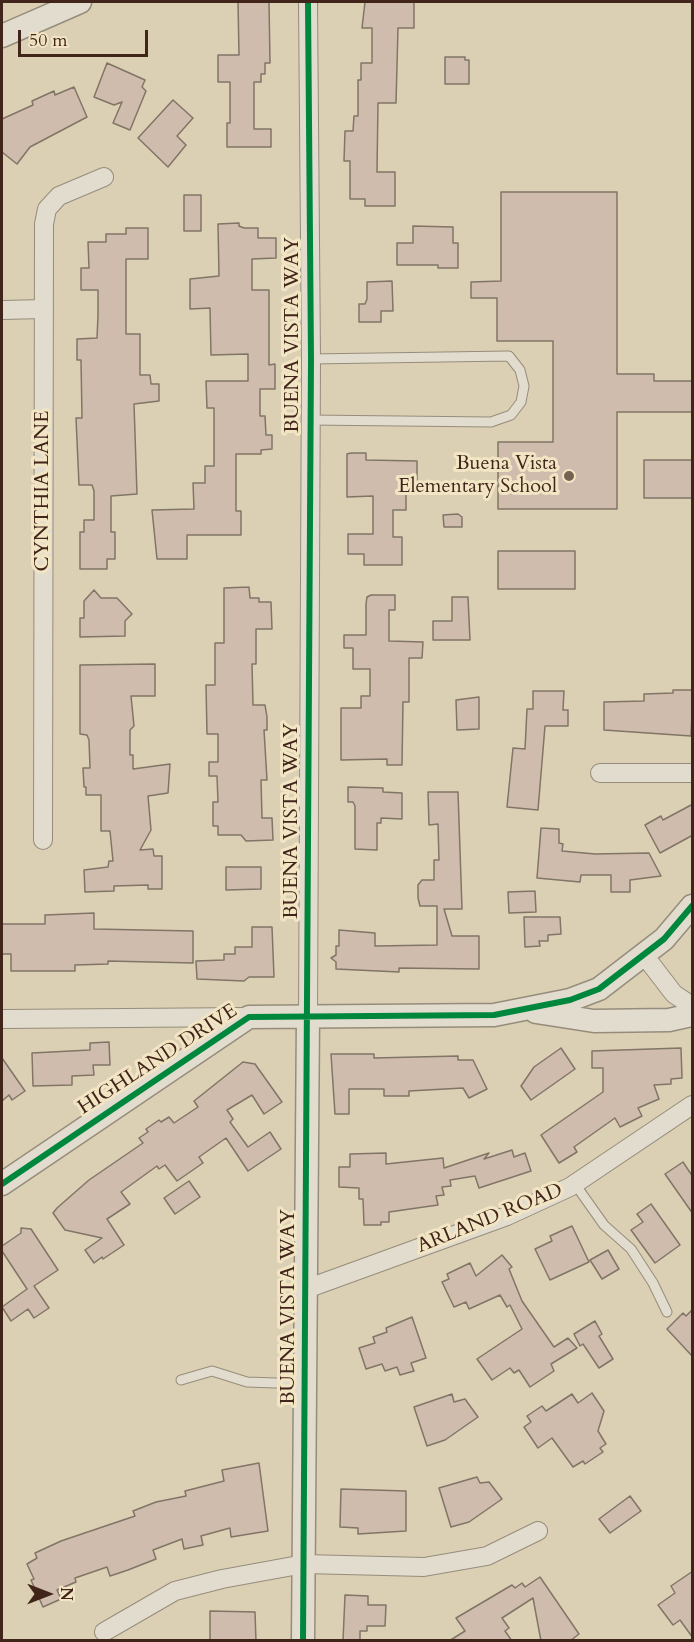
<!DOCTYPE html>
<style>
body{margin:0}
#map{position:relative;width:694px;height:1642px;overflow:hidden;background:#dbd0b4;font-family:Cardo,serif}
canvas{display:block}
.frame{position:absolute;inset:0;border:3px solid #41251b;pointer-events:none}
.north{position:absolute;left:18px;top:1564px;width:60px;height:60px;-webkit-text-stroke:4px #f2e5c4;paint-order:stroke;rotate:90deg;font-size:16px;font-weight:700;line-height:24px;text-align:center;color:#41251b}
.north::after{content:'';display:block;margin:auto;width:21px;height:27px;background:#41251b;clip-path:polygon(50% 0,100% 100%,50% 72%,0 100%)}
.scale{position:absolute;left:18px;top:30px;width:130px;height:27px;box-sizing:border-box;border:3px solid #41251b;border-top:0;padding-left:8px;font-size:18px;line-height:21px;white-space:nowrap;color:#41251b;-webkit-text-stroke:4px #f2e5c4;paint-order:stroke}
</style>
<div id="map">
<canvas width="694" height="1642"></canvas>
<div class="frame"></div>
<div class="north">N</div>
<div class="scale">50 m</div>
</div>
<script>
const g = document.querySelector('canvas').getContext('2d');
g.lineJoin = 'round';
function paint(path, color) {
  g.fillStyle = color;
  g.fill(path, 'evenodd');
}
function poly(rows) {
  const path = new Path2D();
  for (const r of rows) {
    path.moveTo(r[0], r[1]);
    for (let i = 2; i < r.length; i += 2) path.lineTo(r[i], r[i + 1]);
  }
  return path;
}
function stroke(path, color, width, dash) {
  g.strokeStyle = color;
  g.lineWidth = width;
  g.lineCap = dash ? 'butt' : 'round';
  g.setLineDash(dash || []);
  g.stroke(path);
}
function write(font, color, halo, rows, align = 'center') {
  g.font = font + ' Cardo,serif';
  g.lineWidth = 6;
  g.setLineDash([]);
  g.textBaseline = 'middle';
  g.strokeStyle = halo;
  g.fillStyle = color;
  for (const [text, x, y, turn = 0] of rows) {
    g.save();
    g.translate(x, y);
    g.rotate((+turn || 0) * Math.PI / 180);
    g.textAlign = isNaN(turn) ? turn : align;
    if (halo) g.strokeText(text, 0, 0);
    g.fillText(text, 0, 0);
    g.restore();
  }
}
const building = poly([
 [238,2,269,2,270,63,265,63,265,74,261,74,261,82,254,82,254,129,271,129,271,147,227,147,227,123,230,123,230,82,218,82,218,55,239,55,238,2],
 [365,2,414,2,414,28,398,28,396,103,378,103,377,172,395,172,395,206,365,206,365,199,350,199,350,161,344,161,345,131,353,131,354,116,358,116,358,80,361,80,361,63,372,63,372,28,362,28,365,2],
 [445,57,465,57,465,60,469,60,469,84,445,84,445,57],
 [107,63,145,80,142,87,146,91,130,130,113,123,122,102,114,105,94,97,107,63],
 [74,87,87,117,30,147,17,164,2,152,2,119,33,105,32,101,54,91,55,95,74,87],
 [173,100,193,118,177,136,186,145,168,167,138,138,173,100],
 [501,192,617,192,617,374,654,374,654,381,693,381,693,412,617,412,617,509,498,509,498,442,553,442,553,341,497,341,497,298,471,298,471,282,501,281,501,192],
 [184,195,201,195,201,231,184,231,184,195],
 [239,223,239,226,244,228,258,228,258,238,276,238,276,258,252,259,252,290,269,290,269,365,275,364,275,389,260,389,260,416,265,416,266,435,272,435,272,449,261,450,261,454,236,454,236,511,241,511,241,535,187,535,187,559,157,559,152,510,194,509,193,483,205,483,205,466,214,466,214,408,207,408,206,381,248,381,248,354,211,355,210,308,190,309,190,279,219,276,218,224,239,223],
 [413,226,453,227,453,243,458,243,458,268,438,268,438,265,397,265,397,243,413,243,413,226],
 [126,228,148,228,148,259,126,259,126,334,140,334,140,375,150,375,151,384,159,384,159,401,134,404,137,494,111,496,111,532,115,532,115,559,107,559,107,569,80,569,80,532,84,532,84,520,94,520,94,491,92,485,79,485,76,418,82,418,81,360,77,360,77,339,97,338,98,316,98,290,81,290,81,268,89,268,88,242,106,242,106,234,126,234,126,228],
 [392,281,393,311,381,311,381,322,359,322,359,304,365,304,367,299,367,282,392,281],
 [351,453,366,453,366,460,417,461,417,480,406,480,406,510,393,510,393,537,402,537,402,565,364,565,364,554,348,554,348,534,373,534,373,496,347,497,347,454,351,453],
 [644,460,693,460,693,498,644,498,644,460],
 [458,514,462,517,462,527,444,527,443,515,458,514],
 [498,551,575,551,575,589,498,589,498,551],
 [249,587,250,598,259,598,259,602,271,602,272,629,256,629,256,664,252,664,253,705,265,705,267,717,267,730,264,730,267,780,261,780,262,818,272,818,273,840,246,841,241,835,218,835,218,826,213,826,213,802,218,802,217,776,209,776,209,762,218,762,218,734,207,734,206,685,215,685,215,643,224,643,224,588,249,587],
 [94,590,101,598,117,598,132,614,125,621,125,636,80,637,80,618,84,618,84,601,94,590],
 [371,595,395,595,395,610,389,610,389,641,423,642,422,658,409,658,409,702,403,702,402,765,387,765,387,759,341,760,341,708,361,708,361,696,370,696,370,669,353,669,353,648,344,648,344,635,366,635,366,604,367,597,371,595],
 [452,597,468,597,470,640,433,640,433,621,452,621,452,597],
 [155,664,155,696,131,696,134,726,130,730,130,755,133,755,133,769,170,764,168,793,148,796,151,830,140,850,153,849,154,856,162,856,162,889,148,889,148,885,114,886,114,891,85,892,84,870,108,867,109,861,113,861,110,831,101,831,101,795,86,795,86,787,84,787,83,768,90,768,89,740,87,735,80,734,80,665,155,664],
 [673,690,693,690,691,736,604,730,604,702,644,701,644,694,673,693,673,690],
 [533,691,564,691,563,710,568,710,568,726,545,726,538,810,507,807,513,748,525,749,527,709,533,709,533,691],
 [479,697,479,729,457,730,456,700,479,697],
 [348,787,383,788,383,792,402,793,402,819,381,818,381,823,377,823,377,850,355,849,355,806,353,802,348,802,348,787],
 [428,792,458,792,462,909,444,909,452,936,479,936,479,969,399,968,399,972,336,969,336,962,331,958,336,955,336,946,339,946,339,930,375,933,375,946,437,945,437,906,420,906,418,898,418,885,422,880,434,880,434,860,439,860,438,824,429,825,428,792],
 [693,804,693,835,660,853,645,825,661,816,663,820,693,804],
 [541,828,559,829,559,843,563,844,562,851,595,854,649,853,661,876,630,880,630,892,611,892,611,875,581,875,580,882,537,878,541,828],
 [226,867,261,867,261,889,226,890,226,867],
 [535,891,536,912,509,913,508,892,535,891],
 [94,913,94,929,193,931,193,963,108,961,108,964,75,965,75,971,11,971,11,954,2,954,2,924,45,924,45,915,94,913],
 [524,917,560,917,561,934,548,935,548,941,539,941,540,946,525,947,524,917],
 [252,927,272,927,274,977,249,977,244,981,197,979,196,961,224,960,224,954,235,954,235,947,252,947,252,927],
 [109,1042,110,1065,93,1065,94,1075,72,1076,72,1085,33,1086,32,1053,90,1050,90,1043,109,1042],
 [561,1048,575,1069,531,1100,521,1086,534,1067,561,1048],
 [681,1048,682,1078,671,1079,671,1084,654,1085,659,1099,638,1108,642,1116,620,1127,615,1118,574,1147,577,1152,559,1163,541,1135,603,1092,603,1068,592,1068,592,1051,681,1048],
 [331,1054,374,1054,374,1058,458,1056,458,1060,473,1060,487,1089,469,1098,463,1088,409,1091,409,1096,384,1096,384,1089,349,1089,349,1114,335,1114,331,1054],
 [2,1058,25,1091,12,1100,9,1095,2,1101,2,1058],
 [243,1062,255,1064,282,1102,264,1114,252,1095,227,1110,233,1119,230,1122,248,1147,270,1132,281,1149,248,1171,226,1138,199,1157,203,1163,177,1181,165,1165,159,1169,157,1166,121,1192,130,1204,107,1219,124,1245,103,1259,102,1257,94,1263,85,1250,102,1238,65,1230,53,1213,57,1208,89,1180,143,1143,139,1138,148,1132,146,1129,159,1120,161,1122,169,1117,174,1123,198,1107,194,1101,243,1062],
 [512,1150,514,1157,525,1153,531,1171,479,1188,475,1176,450,1180,451,1186,442,1187,444,1195,436,1196,438,1205,389,1212,389,1222,381,1222,381,1225,364,1225,363,1199,359,1199,359,1188,339,1187,339,1167,350,1167,350,1154,386,1153,386,1164,443,1158,444,1168,489,1153,484,1159,512,1150],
 [683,1162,693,1177,693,1214,665,1174,683,1162],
 [189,1181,200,1197,175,1214,164,1198,189,1181],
 [651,1204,680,1245,655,1263,631,1230,643,1222,637,1214,651,1204],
 [572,1226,589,1262,550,1280,535,1249,552,1241,550,1236,572,1226],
 [21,1228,31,1229,58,1270,34,1286,49,1308,34,1318,28,1309,11,1321,2,1307,27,1289,2,1251,2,1246,21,1233,21,1228],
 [608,1250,619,1269,602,1279,590,1260,608,1250],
 [502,1255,512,1267,509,1269,522,1301,554,1347,568,1338,577,1348,551,1364,554,1371,530,1387,519,1370,514,1373,510,1368,492,1380,477,1359,522,1329,510,1305,507,1307,500,1295,469,1309,466,1302,454,1307,442,1282,449,1279,447,1274,470,1263,476,1276,502,1255],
 [693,1309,693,1357,667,1329,683,1313,686,1316,693,1309],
 [412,1317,426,1358,411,1363,414,1371,400,1375,397,1367,385,1371,382,1364,366,1369,359,1348,375,1343,373,1337,387,1332,386,1328,412,1317],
 [595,1321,602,1334,599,1336,613,1359,599,1368,583,1344,580,1346,574,1334,595,1321],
 [592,1393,604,1411,598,1431,606,1444,600,1448,603,1452,585,1464,583,1461,573,1467,552,1438,538,1448,524,1427,531,1422,527,1416,542,1406,546,1411,572,1394,578,1403,592,1393],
 [452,1394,454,1402,465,1399,478,1417,445,1440,427,1446,414,1407,452,1394],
 [259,1463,268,1531,231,1537,230,1528,201,1536,203,1545,184,1549,182,1539,153,1550,156,1559,128,1570,110,1576,107,1567,75,1578,76,1582,57,1590,61,1599,43,1607,31,1580,34,1579,27,1564,37,1558,35,1553,61,1541,135,1516,133,1511,156,1502,186,1496,185,1491,224,1481,222,1470,259,1463],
 [477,1477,480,1483,489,1482,502,1499,469,1522,451,1527,439,1488,477,1477],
 [341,1489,406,1491,406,1531,358,1534,358,1528,340,1527,341,1489],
 [630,1496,641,1511,610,1533,599,1519,630,1496],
 [693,1571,693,1638,680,1620,673,1625,658,1605,675,1593,671,1586,693,1571],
 [540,1577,579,1634,570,1641,541,1641,533,1598,502,1618,509,1628,505,1631,512,1641,449,1641,465,1631,456,1618,512,1585,515,1588,522,1583,525,1587,540,1577],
 [345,1595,368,1596,368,1605,386,1605,385,1626,367,1626,367,1631,360,1631,360,1641,343,1641,345,1595],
 [210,1611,255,1612,256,1641,210,1641,210,1611]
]);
paint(building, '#d0bcad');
stroke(building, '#807566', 1.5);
const service = poly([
 [309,420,491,422,511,415,521,402,524,386,520,370,509,356,311,359],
 [575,1184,604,1225,631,1249,653,1283,667,1312],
 [181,1380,212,1371,247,1382,305,1384]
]);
const minor = poly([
 [308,2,311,359,308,1017],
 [2,310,44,309],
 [600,773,692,773],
 [43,840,44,224,47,209,59,196,104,177],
 [644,955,674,994,692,1006],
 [2,1019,249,1017],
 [306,1289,507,1216,570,1187,692,1105],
 [104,1632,175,1591,222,1579,304,1564,424,1567,487,1556,538,1531]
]);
const tertiary = poly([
 [2,36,80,2],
 [536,1012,594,1021,669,1020,692,1015],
 [2,1184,249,1017,494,1015,570,1000,599,989,664,939,692,906],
 [303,1640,308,1017]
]);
stroke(service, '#968c7b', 11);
stroke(minor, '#968c7b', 20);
stroke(tertiary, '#968c7b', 25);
stroke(service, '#e2dcce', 9);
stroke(minor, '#e2dcce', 18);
stroke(tertiary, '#e2dcce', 22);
stroke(poly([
 [2,1184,249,1017,494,1015,570,1000,599,989,664,939,692,906],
 [303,1640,311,359,308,2]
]), '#00873e', 6);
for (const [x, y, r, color] of [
 [569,476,6,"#776151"]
]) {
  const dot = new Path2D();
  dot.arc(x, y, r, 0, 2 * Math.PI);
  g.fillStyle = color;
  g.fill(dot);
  stroke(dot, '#f2e5c4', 2);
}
write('20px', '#41251b', '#f2e5c4', [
 ["BUENA VISTA WAY",293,335,-90],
 ["CYNTHIA LANE",43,491,-90],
 ["BUENA VISTA WAY",292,821,-90],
 ["HIGHLAND DRIVE",158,1060,-33],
 ["ARLAND ROAD",490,1219,-22],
 ["BUENA VISTA WAY",289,1307,-90]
]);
write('20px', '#41251b', '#f2e5c4', [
 ["Buena Vista",557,464],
 ["Elementary School",557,487]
], 'right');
</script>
